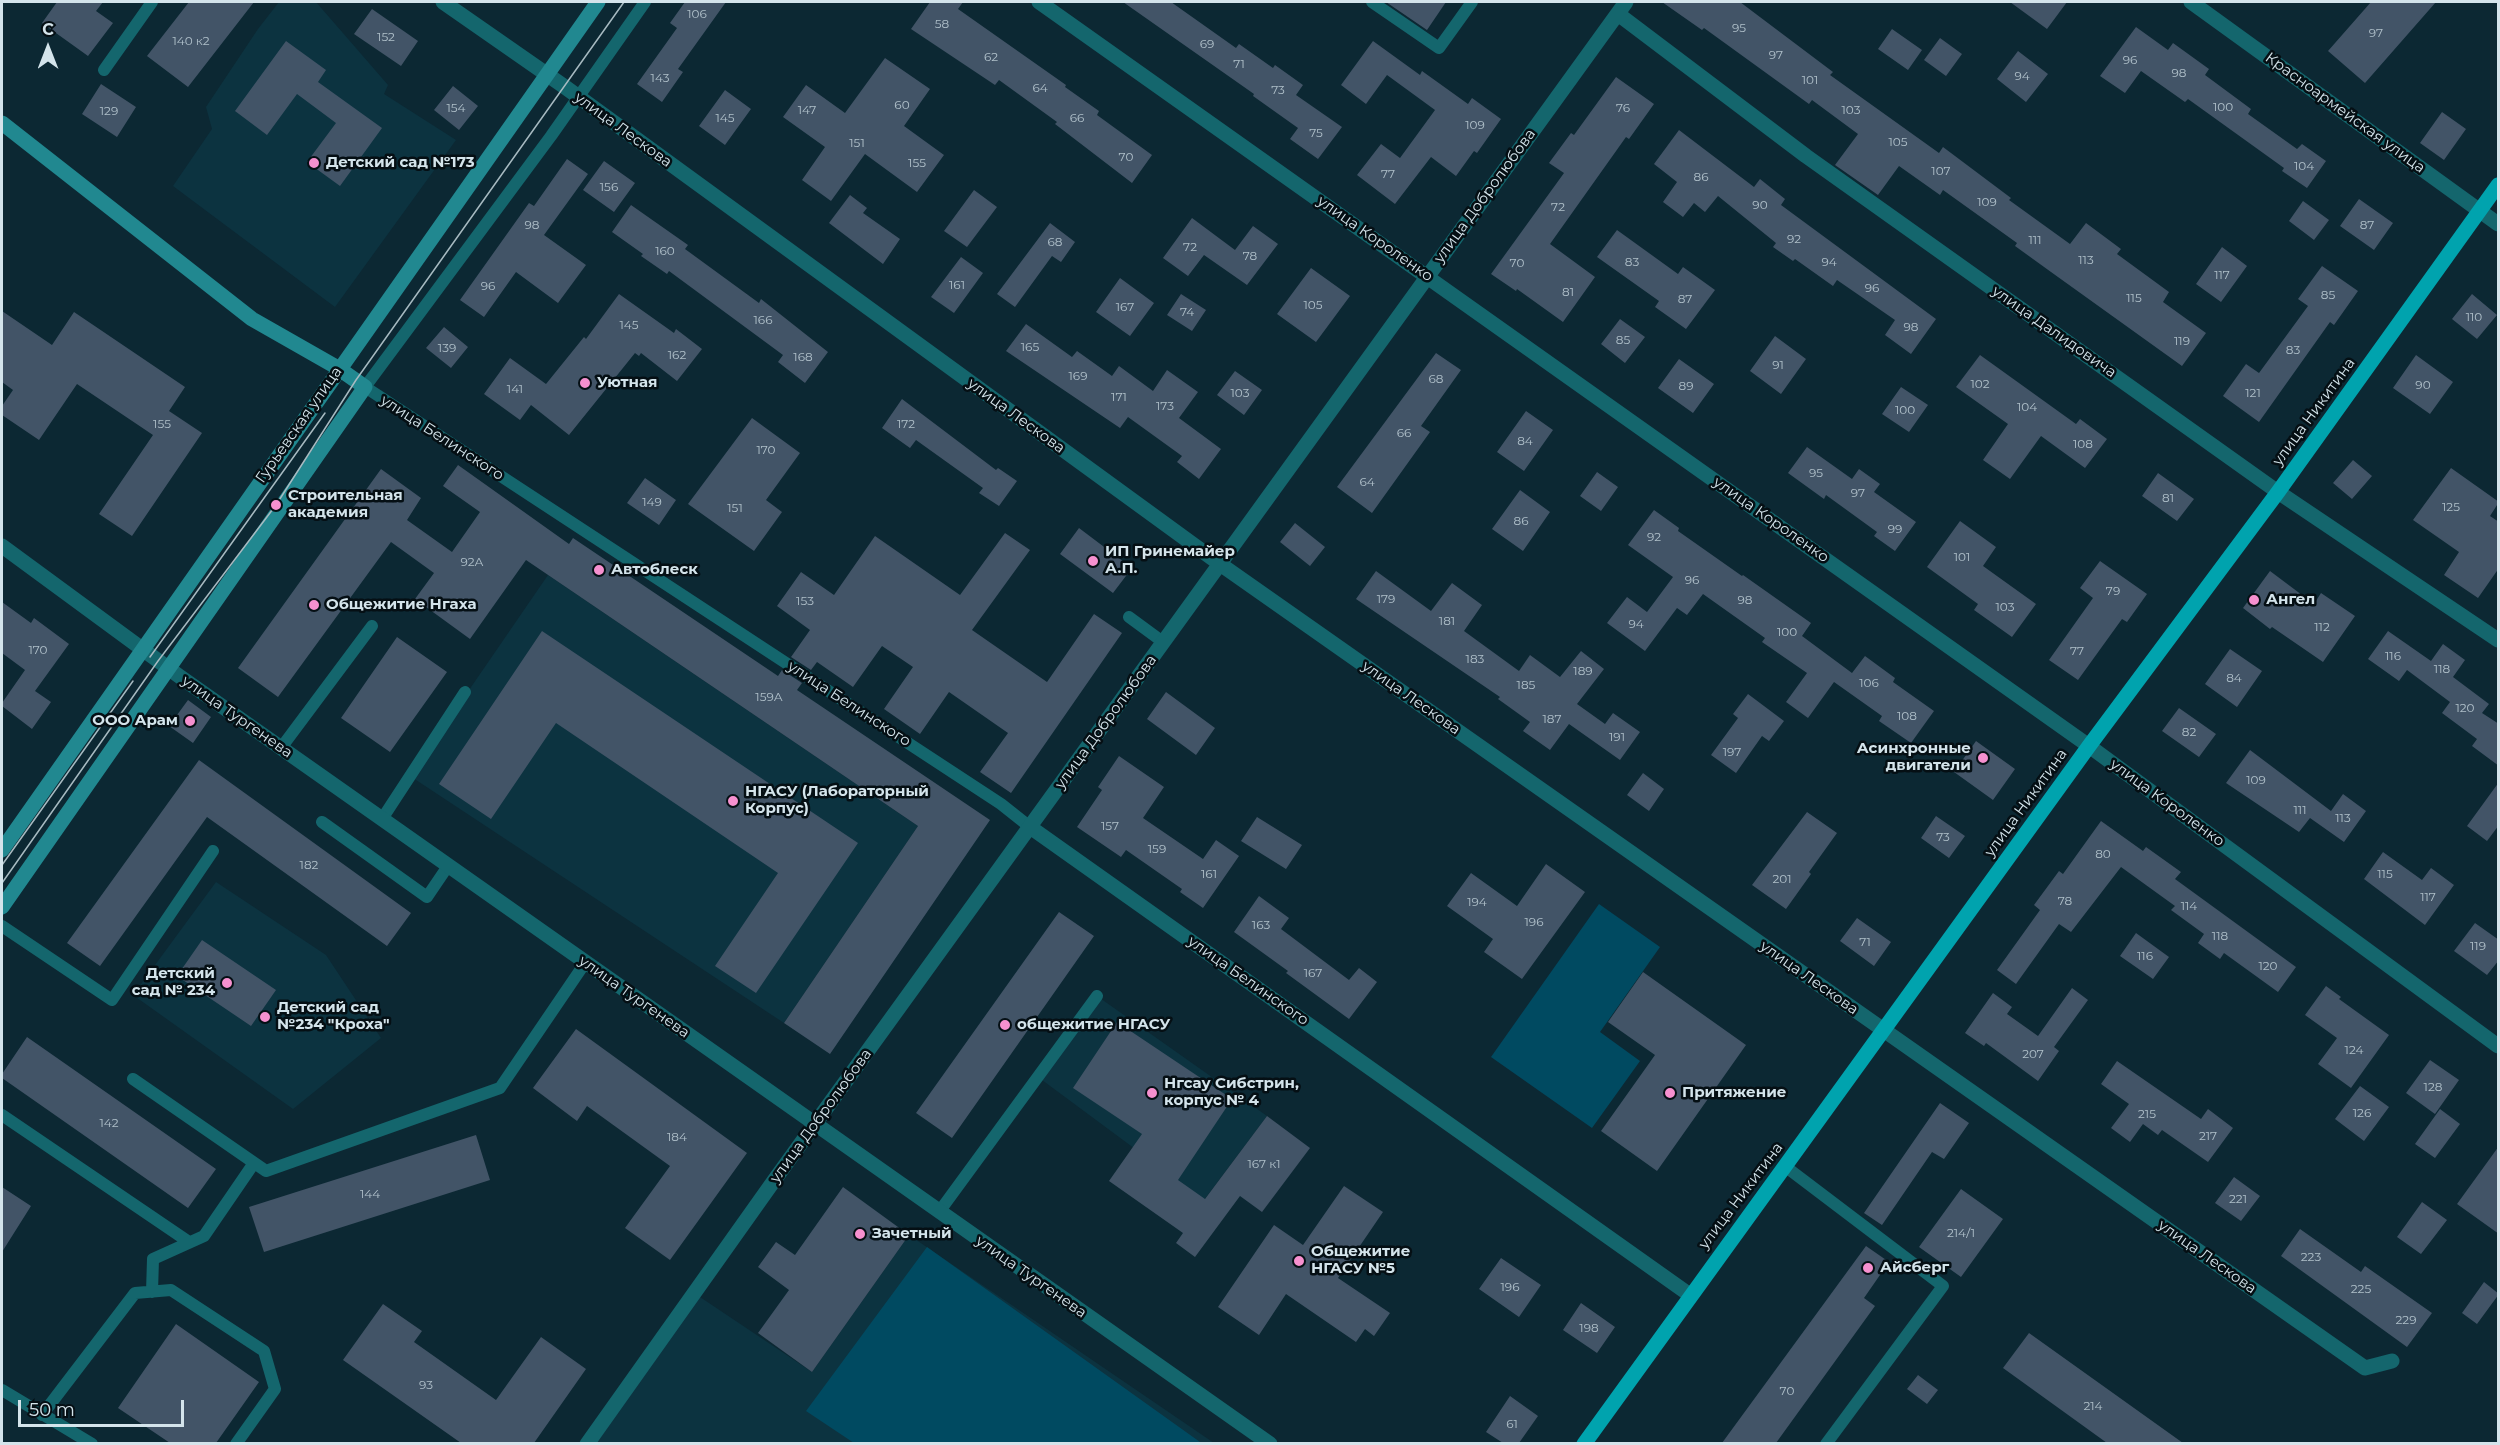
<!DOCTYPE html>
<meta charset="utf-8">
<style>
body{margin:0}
#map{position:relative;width:2500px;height:1445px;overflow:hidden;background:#0c2833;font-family:Montserrat,sans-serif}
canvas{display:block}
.frame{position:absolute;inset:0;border:3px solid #d4e4eb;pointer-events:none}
.north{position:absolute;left:18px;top:18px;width:60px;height:60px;-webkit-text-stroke:4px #050f14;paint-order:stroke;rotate:0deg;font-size:16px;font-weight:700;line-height:24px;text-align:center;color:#d4e4eb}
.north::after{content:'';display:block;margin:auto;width:21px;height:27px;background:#d4e4eb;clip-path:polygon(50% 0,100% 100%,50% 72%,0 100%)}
.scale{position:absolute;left:18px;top:1400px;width:166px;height:27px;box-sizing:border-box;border:3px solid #d4e4eb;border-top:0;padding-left:8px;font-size:18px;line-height:21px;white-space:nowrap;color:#d4e4eb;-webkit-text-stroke:4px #050f14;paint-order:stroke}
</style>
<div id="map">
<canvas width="2500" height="1445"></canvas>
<div class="frame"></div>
<div class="north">С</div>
<div class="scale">50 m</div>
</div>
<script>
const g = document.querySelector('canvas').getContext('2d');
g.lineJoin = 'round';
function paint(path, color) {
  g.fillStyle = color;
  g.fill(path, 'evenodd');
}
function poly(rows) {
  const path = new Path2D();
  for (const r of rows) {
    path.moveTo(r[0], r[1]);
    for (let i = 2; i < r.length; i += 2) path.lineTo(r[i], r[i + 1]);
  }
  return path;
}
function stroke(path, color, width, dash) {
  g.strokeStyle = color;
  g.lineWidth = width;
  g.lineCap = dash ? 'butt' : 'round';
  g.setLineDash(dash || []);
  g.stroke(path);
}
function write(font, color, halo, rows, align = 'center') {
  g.font = font + ' Montserrat,sans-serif';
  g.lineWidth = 5;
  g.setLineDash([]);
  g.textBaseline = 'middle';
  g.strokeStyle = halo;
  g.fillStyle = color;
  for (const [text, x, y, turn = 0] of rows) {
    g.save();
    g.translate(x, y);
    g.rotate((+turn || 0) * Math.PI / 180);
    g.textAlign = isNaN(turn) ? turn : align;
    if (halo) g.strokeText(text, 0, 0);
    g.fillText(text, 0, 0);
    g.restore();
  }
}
paint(poly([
 [279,2,316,2,388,85,384,94,456,140,335,307,173,186,212,129,206,107,258,29],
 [548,575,918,826,784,1023,410,776],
 [216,882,326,955,381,1038,293,1109,133,995],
 [1097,996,1267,1116,1204,1200,1038,1077],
 [909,1235,1214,1443,589,1444,694,1293,812,1372]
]), '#0c3340');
paint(poly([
 [1599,904,1660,947,1600,1032,1640,1061,1592,1128,1491,1057],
 [927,1247,1200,1442,1201,1443,854,1443,806,1411]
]), '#004a61');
paint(poly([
 [57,2,103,2,96,11,113,23,88,56,42,23],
 [189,2,254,2,188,87,147,56],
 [685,2,726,2,678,69,683,72,662,102,637,84,677,28,670,23],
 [930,2,963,2,958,9,1066,85,1065,87,1099,111,1097,115,1152,155,1132,183,1055,124,1057,122,999,80,995,85,911,29],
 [1123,2,1171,2,1236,48,1239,44,1273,68,1275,65,1303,85,1296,95,1342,127,1318,159,1290,139,1298,128,1253,96,1254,94],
 [1386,2,1446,2,1427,30],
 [1662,2,1740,2,1833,72,1830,75,1939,153,1943,147,2011,198,2009,200,2070,244,2086,223,2121,249,2117,254,2169,292,2163,302,2206,333,2182,366,2051,272,2015,246,2017,243,1943,190,1940,195,1899,166,1878,195,1835,165,1858,134,1812,100,1809,104,1704,28,1702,30],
 [2010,2,2067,2,2047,29],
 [2371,2,2436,2,2365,83,2328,51],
 [372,9,418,41,401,66,354,34],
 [2136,27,2168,50,2173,43,2209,69,2205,75,2251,109,2248,114,2297,149,2302,144,2326,161,2307,188,2282,171,2284,168,2188,99,2185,102,2141,71,2125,93,2100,76],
 [1892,29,1922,50,1908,70,1878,49],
 [1940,38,1962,54,1946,76,1924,60],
 [286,41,326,70,318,82,382,128,340,186,307,162,336,123,297,94,267,135,235,111],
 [1373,41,1420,75,1422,71,1468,104,1472,98,1501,119,1477,153,1474,151,1456,176,1431,157,1395,204,1357,175,1381,144,1400,158,1435,110,1387,75,1366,104,1341,85],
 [2018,51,2048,74,2026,102,1997,79],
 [885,58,930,89,904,126,944,155,917,192,865,154,831,201,802,180,825,147,783,117,806,85,845,113],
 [1616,77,1654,104,1629,139,1626,137,1550,244,1595,277,1563,322,1517,289,1516,291,1491,274,1564,173,1549,163,1571,133,1574,135],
 [101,84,136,107,117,137,82,114],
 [453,86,478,106,459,130,434,110],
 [725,90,751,109,725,145,699,126],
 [2442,112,2466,129,2444,160,2420,143],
 [1679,130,1754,187,1760,179,1785,199,1781,205,1936,319,1911,354,1885,335,1895,320,1837,280,1833,286,1795,259,1793,261,1773,247,1776,243,1718,196,1705,212,1694,203,1683,217,1663,202,1677,182,1654,164],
 [567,159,588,174,544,235,586,265,558,303,516,272,484,317,460,300,529,203,534,206],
 [604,161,635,183,614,212,583,190],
 [974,190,997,207,967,247,944,231],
 [850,195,867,208,863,213,900,239,883,264,829,223],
 [2359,199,2393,223,2374,250,2340,226],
 [2303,201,2329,220,2314,240,2289,221],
 [631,205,688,245,685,249,759,303,761,299,828,352,805,383,778,362,783,355,669,271,667,274,641,256,643,254,612,232],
 [1192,218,1235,250,1253,226,1278,244,1247,285,1204,255,1188,276,1163,258],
 [1050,223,1075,242,1061,262,1052,256,1015,307,997,294],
 [1617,230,1678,274,1683,267,1715,290,1686,329,1655,307,1659,301,1597,257],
 [2222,247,2247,266,2221,302,2196,284],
 [961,257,983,273,954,313,931,297],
 [2322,266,2358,291,2334,325,2330,322,2259,422,2223,396,2246,364,2259,373,2308,306,2298,299],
 [1311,268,1350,296,1316,342,1277,314],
 [1120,278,1154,303,1130,336,1096,312],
 [619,294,674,333,676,329,702,349,677,381,641,353,639,356,635,353,569,435,531,405,520,420,484,394,510,358,546,384,584,337,586,339],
 [1181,294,1206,310,1192,331,1167,315],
 [2472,294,2497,315,2477,339,2452,319],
 [2,311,52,345,74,312,185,387,169,411,202,433,132,536,99,514,153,435,77,384,39,440,2,415,2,406,13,390,2,382],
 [1620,319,1645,337,1625,363,1601,344],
 [1026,324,1072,357,1077,351,1112,376,1119,366,1153,391,1167,370,1198,392,1179,418,1221,449,1199,479,1177,462,1182,456,1128,417,1120,428,1006,351],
 [444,327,468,347,451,368,426,348],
 [1775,336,1806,359,1781,394,1750,371],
 [1436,353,1461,370,1421,426,1430,432,1372,513,1337,487],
 [1980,355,2076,424,2080,419,2107,439,2085,468,2041,436,2010,479,1983,460,2008,424,1956,387],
 [2416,355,2453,382,2430,414,2393,388],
 [1679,359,1714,384,1693,413,1658,388],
 [1235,371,1262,390,1244,415,1217,395],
 [1901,387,1928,405,1909,432,1882,414],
 [902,399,996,470,998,468,1017,481,999,506,979,493,983,488,916,440,910,448,882,428],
 [1526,411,1553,430,1524,471,1497,452],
 [752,418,800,453,766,500,782,512,754,551,688,504],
 [1807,447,1852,479,1859,469,1880,484,1874,492,1916,522,1895,551,1874,536,1877,532,1826,495,1824,499,1788,473],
 [2353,460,2372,476,2352,499,2333,483],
 [458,465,569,544,573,538,778,676,782,670,802,683,797,690,990,820,830,1054,784,1023,918,826,526,560,470,639,415,599,434,573,391,542,278,697,238,668,381,469,421,498,407,520,452,552,480,512,443,486],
 [2451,468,2499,502,2490,516,2499,522,2499,568,2478,598,2444,575,2459,552,2413,520],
 [1597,472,1618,487,1601,511,1580,496],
 [2158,473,2194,499,2177,521,2142,496],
 [645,478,676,500,659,525,627,503],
 [1520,490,1550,512,1523,551,1492,529],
 [1654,510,1679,528,1678,531,1742,576,1743,575,1811,623,1802,636,1852,673,1865,656,1895,678,1893,682,1934,711,1911,743,1879,721,1882,716,1834,682,1808,718,1786,702,1807,673,1762,642,1765,638,1703,594,1687,615,1677,608,1645,651,1607,623,1627,597,1647,612,1673,577,1628,545],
 [1960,521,1996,547,1983,566,2036,604,2012,637,1974,610,1978,604,1927,567],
 [1295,523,1325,547,1310,566,1280,542],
 [1079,528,1132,568,1113,593,1060,554],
 [1005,533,1030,550,972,630,1047,682,1094,614,1122,633,1011,793,980,772,1008,733,949,692,920,734,884,709,913,667,882,646,853,687,817,662,811,670,791,657,810,630,777,606,801,572,834,595,875,536,960,595],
 [2100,561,2147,594,2127,622,2122,619,2078,680,2049,660,2093,598,2080,588],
 [1376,571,1431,611,1452,583,1482,605,1464,631,1519,671,1530,655,1560,677,1581,651,1604,669,1577,704,1605,724,1613,713,1640,732,1620,760,1569,724,1550,750,1523,731,1530,722,1498,699,1500,697,1356,599],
 [2270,571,2314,604,2321,593,2355,616,2323,662,2272,627,2270,629,2243,608],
 [2,602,31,623,34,618,69,644,35,691,51,702,32,729,2,706,2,703,25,670,2,653],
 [542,631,858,843,756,993,715,966,778,873,556,723,491,819,439,784],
 [2388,631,2431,661,2443,644,2465,660,2453,677,2489,704,2482,713,2499,724,2499,766,2472,746,2477,739,2442,713,2450,702,2407,670,2399,681,2368,659],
 [397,637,447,672,390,752,341,718],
 [2230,649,2262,671,2237,707,2205,684],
 [1166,692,1215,728,1196,755,1147,719],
 [1748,694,1784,721,1769,741,1762,736,1736,773,1711,755,1738,718,1733,714],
 [188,700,211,717,193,743,169,726],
 [2179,708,2216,734,2199,757,2162,731],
 [1976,741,2015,769,1993,800,1954,772],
 [2250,750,2331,811,2343,794,2366,811,2344,842,2310,818,2299,832,2226,783],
 [1119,756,1164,787,1143,818,1203,859,1216,840,1239,856,1203,908,1180,892,1182,889,1126,850,1121,857,1077,827,1102,790,1098,787],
 [199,760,411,913,387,946,207,817,100,966,67,943],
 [1643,773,1664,789,1649,811,1627,795],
 [2499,782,2499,825,2487,841,2467,826],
 [1807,812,1837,833,1809,872,1811,874,1786,909,1752,885],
 [1936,816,1965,836,1949,858,1921,838],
 [1257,817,1302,845,1286,869,1241,841],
 [2101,821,2143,851,2146,847,2181,872,2175,879,2296,967,2278,992,2224,953,2220,959,2198,943,2204,934,2171,910,2175,906,2121,867,2071,932,2059,924,2016,984,1997,970,2040,910,2034,905,2059,871,2063,874],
 [2383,852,2422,880,2431,868,2454,885,2425,925,2364,879],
 [1546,864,1585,892,1522,979,1484,952,1493,939,1447,906,1471,873,1517,906],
 [1259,896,1289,918,1281,929,1349,980,1359,968,1377,982,1349,1019,1286,973,1288,971,1234,932],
 [1059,912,1094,936,952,1138,916,1113],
 [1857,918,1891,942,1874,966,1840,941],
 [2475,923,2499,940,2499,960,2487,975,2454,951],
 [2136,933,2169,957,2153,979,2120,956],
 [202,940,276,990,251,1026,177,976],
 [1643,972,1746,1045,1657,1171,1601,1131,1655,1055,1608,1022],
 [2326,986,2341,997,2339,999,2389,1035,2351,1088,2318,1064,2337,1038,2305,1015],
 [2072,988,2088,1000,2054,1047,2059,1051,2038,1081,1986,1043,1984,1046,1965,1033,1993,993,2012,1007,2007,1014,2038,1036],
 [1117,1022,1232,1099,1178,1180,1205,1199,1267,1116,1310,1148,1262,1212,1240,1196,1195,1257,1176,1243,1183,1233,1109,1181,1142,1134,1073,1088],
 [576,1029,747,1153,670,1260,625,1228,670,1166,587,1106,577,1121,533,1088],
 [27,1037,216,1169,188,1208,2,1078,2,1074],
 [2430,1060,2459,1080,2435,1114,2406,1093],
 [2117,1061,2201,1119,2208,1109,2233,1128,2208,1162,2162,1130,2158,1135,2143,1124,2130,1142,2111,1128,2129,1104,2101,1084],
 [2360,1086,2389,1107,2364,1141,2335,1119],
 [1940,1103,1969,1123,1944,1159,1932,1152,1882,1225,1864,1213],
 [2440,1109,2460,1124,2435,1158,2415,1144],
 [476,1135,490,1180,264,1252,249,1207],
 [2499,1146,2499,1234,2457,1204],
 [2234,1177,2260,1196,2241,1221,2215,1203],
 [1344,1186,1383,1212,1338,1278,1390,1313,1374,1336,1365,1329,1356,1342,1286,1294,1259,1335,1218,1307,1274,1225,1303,1245],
 [2,1187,31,1206,2,1252],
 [843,1187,909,1235,812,1372,758,1333,789,1290,758,1267,776,1242,795,1255],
 [1961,1189,2003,1219,1961,1277,1919,1247],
 [2422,1202,2447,1220,2421,1254,2397,1237],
 [2300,1229,2361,1272,2365,1266,2432,1313,2407,1347,2281,1256],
 [1866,1246,1889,1262,1864,1298,1875,1306,1776,1443,1722,1443],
 [1501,1258,1541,1285,1519,1317,1479,1289],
 [2484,1282,2499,1294,2477,1324,2462,1313],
 [1581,1303,1615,1327,1597,1353,1563,1330],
 [383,1304,422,1331,414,1342,496,1400,541,1337,586,1369,534,1443,461,1443,343,1360],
 [176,1324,259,1382,216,1443,170,1443,118,1408],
 [2029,1333,2183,1443,2107,1443,2003,1368],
 [1918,1375,1938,1390,1927,1404,1907,1389],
 [1510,1396,1538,1416,1519,1443,1503,1443,1486,1432]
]), '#425467');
stroke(poly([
 [645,2,551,136,365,387,1001,804,1030,827],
 [1372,2,1439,48,1472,2],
 [104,70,152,2],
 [1129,617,1163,642],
 [281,748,372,626],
 [382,819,465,692],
 [322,822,427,897,448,866],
 [2,926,112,1000,213,851],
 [133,1079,266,1171,500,1088,585,963],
 [2,1115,189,1242],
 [1786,1167,1943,1286,1826,1444],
 [939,1212,1097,996],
 [152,1292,153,1259,204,1236,254,1163],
 [2,1390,92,1444],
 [42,1415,135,1293,171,1290,264,1351,275,1389,236,1444]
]), '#14666d', 12);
stroke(poly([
 [443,2,565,87,1220,564,2365,1368,2392,1361],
 [1039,2,2089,746,2498,1046],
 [2191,2,2498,224],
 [1618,14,1806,156,2278,492,2498,640],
 [2,546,179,676,1270,1444],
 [1030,827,1690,1295],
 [587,1444,778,1175,1626,2]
]), '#14666d', 15);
stroke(poly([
 [2,123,252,319,338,368,365,387,2,907],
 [2,850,598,2]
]), '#218890', 15);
stroke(poly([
 [1584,1444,2089,746,2278,492,2498,185]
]), '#00a3ae', 15);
stroke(poly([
 [150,657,325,413],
 [2,865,133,681],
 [2,883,158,661,276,505,356,380,624,2]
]), '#a7bac1', 1.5);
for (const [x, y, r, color] of [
 [314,163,6,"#f690cf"],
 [585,383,6,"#f690cf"],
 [276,505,6,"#f690cf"],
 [1093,561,6,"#f690cf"],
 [599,570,6,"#f690cf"],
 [2254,600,6,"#f690cf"],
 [314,605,6,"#f690cf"],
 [190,721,6,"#f690cf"],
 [1983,758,6,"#f690cf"],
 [733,801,6,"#f690cf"],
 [227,983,6,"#f690cf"],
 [265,1017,6,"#f690cf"],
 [1005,1025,6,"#f690cf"],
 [1152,1093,6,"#f690cf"],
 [1670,1093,6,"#f690cf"],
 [860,1234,6,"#f690cf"],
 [1299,1261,6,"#f690cf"],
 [1868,1268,6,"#f690cf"]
]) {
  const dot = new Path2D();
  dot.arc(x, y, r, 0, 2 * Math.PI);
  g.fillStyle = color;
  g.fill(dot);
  stroke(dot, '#050f14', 2);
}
write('12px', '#b0c0ca', null, [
 ["106",697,14],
 ["58",942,24],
 ["95",1739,28],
 ["97",2376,33],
 ["152",386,37],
 ["140 к2",191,41],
 ["69",1207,44],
 ["97",1776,55],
 ["62",991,57],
 ["96",2130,60],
 ["71",1239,64],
 ["98",2179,73],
 ["94",2022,76],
 ["143",660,78],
 ["101",1810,80],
 ["64",1040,88],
 ["73",1278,90],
 ["60",902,105],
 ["100",2223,107],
 ["154",456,108],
 ["76",1623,108],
 ["147",807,110],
 ["103",1851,110],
 ["129",109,111],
 ["145",725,118],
 ["66",1077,118],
 ["109",1475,125],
 ["75",1316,133],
 ["105",1898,142],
 ["151",857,143],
 ["70",1126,157],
 ["155",917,163],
 ["104",2304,166],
 ["107",1941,171],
 ["77",1388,174],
 ["86",1701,177],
 ["156",609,187],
 ["109",1987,202],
 ["90",1760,205],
 ["72",1558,207],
 ["98",532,225],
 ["87",2367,225],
 ["92",1794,239],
 ["111",2035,240],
 ["68",1055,242],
 ["72",1190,247],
 ["160",665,251],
 ["78",1250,256],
 ["113",2086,260],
 ["83",1632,262],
 ["94",1829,262],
 ["70",1517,263],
 ["117",2222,275],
 ["161",957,285],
 ["96",488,286],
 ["96",1872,288],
 ["81",1568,292],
 ["85",2328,295],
 ["115",2134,298],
 ["87",1685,299],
 ["105",1313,305],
 ["167",1125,307],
 ["74",1187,312],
 ["110",2474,317],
 ["166",763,320],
 ["145",629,325],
 ["98",1911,327],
 ["85",1623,340],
 ["119",2182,341],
 ["165",1030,347],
 ["139",447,348],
 ["83",2293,350],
 ["162",677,355],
 ["168",803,357],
 ["91",1778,365],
 ["169",1078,376],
 ["68",1436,379],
 ["102",1980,384],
 ["90",2423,385],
 ["89",1686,386],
 ["141",515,389],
 ["103",1240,393],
 ["121",2253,393],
 ["171",1119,397],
 ["173",1165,406],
 ["104",2027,407],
 ["100",1905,410],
 ["155",162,424],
 ["172",906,424],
 ["66",1404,433],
 ["84",1525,441],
 ["108",2083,444],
 ["170",766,450],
 ["95",1816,473],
 ["64",1367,482],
 ["97",1858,493],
 ["81",2168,498],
 ["149",652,502],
 ["125",2451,507],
 ["151",735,508],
 ["86",1521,521],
 ["99",1895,529],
 ["92",1654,537],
 ["101",1962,557],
 ["92А",472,562],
 ["96",1692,580],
 ["79",2113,591],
 ["179",1386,599],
 ["98",1745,600],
 ["153",805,601],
 ["103",2005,607],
 ["181",1447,621],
 ["94",1636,624],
 ["112",2322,627],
 ["100",1787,632],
 ["170",38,650],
 ["77",2077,651],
 ["116",2393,656],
 ["183",1475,659],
 ["118",2442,669],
 ["189",1583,671],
 ["84",2234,678],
 ["106",1869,683],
 ["185",1526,685],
 ["159А",769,697],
 ["120",2465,708],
 ["108",1907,716],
 ["187",1552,719],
 ["82",2189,732],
 ["191",1617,737],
 ["197",1732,752],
 ["109",2256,780],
 ["111",2300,810],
 ["113",2343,818],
 ["157",1110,826],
 ["73",1943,837],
 ["159",1157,849],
 ["80",2103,854],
 ["182",309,865],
 ["161",1209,874],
 ["115",2385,874],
 ["201",1782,879],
 ["117",2428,897],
 ["78",2065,901],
 ["194",1477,902],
 ["114",2189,906],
 ["196",1534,922],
 ["163",1261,925],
 ["118",2220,936],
 ["71",1865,942],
 ["119",2478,946],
 ["116",2145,956],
 ["120",2268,966],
 ["167",1313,973],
 ["124",2354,1050],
 ["207",2033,1054],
 ["128",2433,1087],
 ["126",2362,1113],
 ["215",2147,1114],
 ["142",109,1123],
 ["217",2208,1136],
 ["184",677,1137],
 ["167 к1",1264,1164],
 ["144",370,1194],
 ["221",2238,1199],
 ["214/1",1961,1233],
 ["223",2311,1257],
 ["196",1510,1287],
 ["225",2361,1289],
 ["229",2406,1320],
 ["198",1589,1328],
 ["93",426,1385],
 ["70",1787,1391],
 ["214",2093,1406],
 ["61",1512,1424]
]);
write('15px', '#d4e4eb', '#050f14', [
 ["Красноармейская улица",2345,113,36],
 ["улица Лескова",623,130,36],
 ["улица Добролюбова",1485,196,-54],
 ["улица Короленко",1375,239,35],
 ["улица Далидовича",2054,332,35],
 ["улица Никитина",2314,412,-54],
 ["улица Лескова",1016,416,36],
 ["Гурьевская улица",299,425,-55],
 ["улица Белинского",442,438,33],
 ["улица Короленко",1771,520,35],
 ["улица Лескова",1411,698,35],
 ["улица Белинского",849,704,33],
 ["улица Тургенева",237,717,35],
 ["улица Добролюбова",1106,722,-54],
 ["улица Никитина",2026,803,-54],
 ["улица Короленко",2167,803,36],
 ["улица Лескова",1809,978,35],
 ["улица Белинского",1248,981,35],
 ["улица Тургенева",634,997,35],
 ["улица Добролюбова",821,1116,-54],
 ["улица Никитина",1741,1196,-53],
 ["улица Лескова",2207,1257,35],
 ["улица Тургенева",1031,1277,35]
]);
write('bold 15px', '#d4e4eb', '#050f14', [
 ["Детский сад №173",326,163],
 ["Уютная",597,383],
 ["Строительная",288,496],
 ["академия",288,513],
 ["ИП Гринемайер",1105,552],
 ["А.П.",1105,569],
 ["Автоблеск",611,570],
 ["Ангел",2266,600],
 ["Общежитие Нгаха",326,605],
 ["ООО Арам",178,721,"right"],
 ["Асинхронные",1971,749,"right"],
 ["двигатели",1971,766,"right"],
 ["НГАСУ (Лабораторный",745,792],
 ["Корпус)",745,809],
 ["Детский",215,974,"right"],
 ["сад № 234",215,991,"right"],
 ["Детский сад",277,1008],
 ["№234 \"Кроха\"",277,1025],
 ["общежитие НГАСУ",1017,1025],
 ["Нгсау Сибстрин,",1164,1084],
 ["корпус № 4",1164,1101],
 ["Притяжение",1682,1093],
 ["Зачетный",872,1234],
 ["Общежитие",1311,1252],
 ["НГАСУ №5",1311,1269],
 ["Айсберг",1880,1268]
], 'left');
</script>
